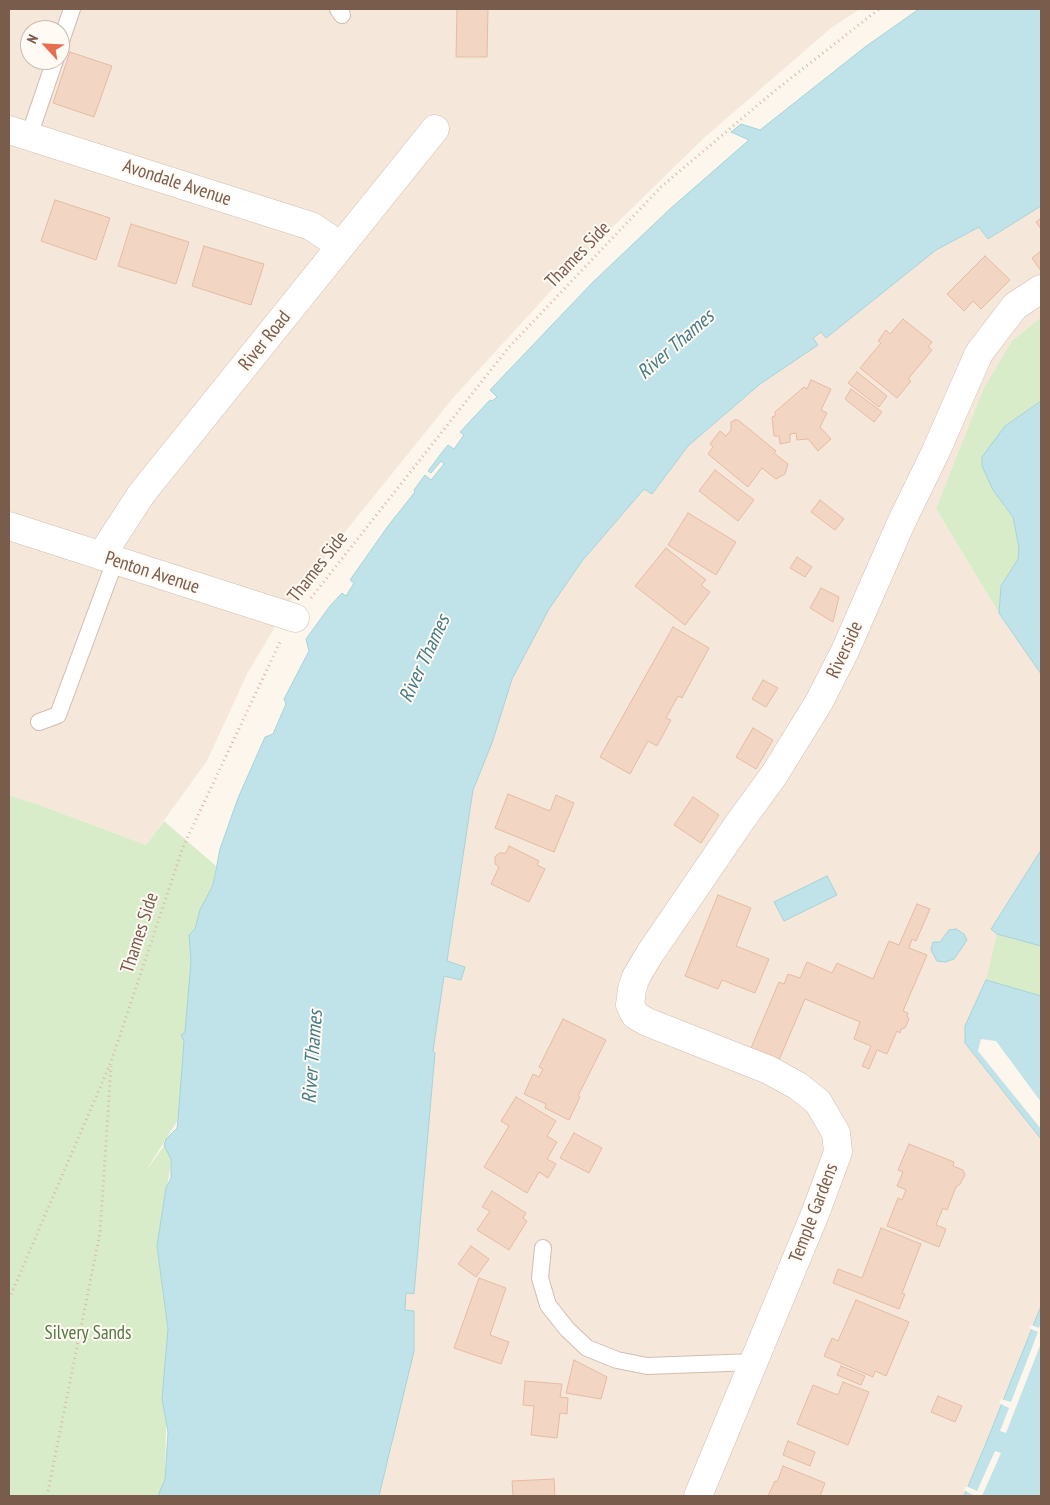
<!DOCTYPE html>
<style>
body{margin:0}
#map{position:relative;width:1050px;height:1505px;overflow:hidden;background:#fdf6ec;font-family:"PT Sans Narrow",sans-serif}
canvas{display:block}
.frame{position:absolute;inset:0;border:10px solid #7a5c4d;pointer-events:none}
.north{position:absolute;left:20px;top:20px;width:50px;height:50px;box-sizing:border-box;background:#fffaf3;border:1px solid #cabbb1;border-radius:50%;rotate:295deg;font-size:14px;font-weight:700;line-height:20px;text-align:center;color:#7a5c4d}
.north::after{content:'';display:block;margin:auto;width:18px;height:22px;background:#e76f51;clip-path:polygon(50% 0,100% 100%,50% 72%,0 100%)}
</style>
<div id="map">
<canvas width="1050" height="1505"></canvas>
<div class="frame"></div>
<div class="north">N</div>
</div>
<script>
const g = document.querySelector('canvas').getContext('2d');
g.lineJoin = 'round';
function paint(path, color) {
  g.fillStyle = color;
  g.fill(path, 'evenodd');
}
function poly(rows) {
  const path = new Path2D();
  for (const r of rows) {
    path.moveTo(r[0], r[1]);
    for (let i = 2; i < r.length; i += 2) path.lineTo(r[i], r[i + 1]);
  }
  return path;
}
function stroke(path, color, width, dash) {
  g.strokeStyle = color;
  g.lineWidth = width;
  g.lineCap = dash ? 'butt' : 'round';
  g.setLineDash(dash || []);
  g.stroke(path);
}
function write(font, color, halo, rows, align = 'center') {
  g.font = font + ' "PT Sans Narrow",sans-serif';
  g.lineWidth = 4;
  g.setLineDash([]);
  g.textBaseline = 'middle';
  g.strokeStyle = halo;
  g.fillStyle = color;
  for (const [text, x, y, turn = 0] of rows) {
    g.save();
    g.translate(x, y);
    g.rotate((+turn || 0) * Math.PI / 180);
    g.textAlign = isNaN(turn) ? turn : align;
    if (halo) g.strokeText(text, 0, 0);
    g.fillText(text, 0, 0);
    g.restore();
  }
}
paint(poly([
 [9,9,860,9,831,28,705,137,581,258,453,398,295,594,248,672,207,761,146,845,42,806,9,795],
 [30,30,60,30,60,60,30,60],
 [1041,206,1041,317,1012,341,936,509,999,613,1041,674,1041,850,991,928,1041,944,1041,996,986,980,965,1043,1041,1139,1041,1306,964,1496,379,1496,392,1446,413,1311,405,1310,406,1293,414,1294,435,1053,433,1051,444,976,461,980,464,967,447,961,473,790,492,743,512,679,549,609,582,561,644,489,652,494,688,446,760,384,818,345,813,338,821,332,826,338,936,250,979,227,989,239]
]), '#f5e8da');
paint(poly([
 [1041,317,1041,401,1006,425,993,490,1013,517,1019,548,1018,559,1001,586,999,613,936,509,984,388,1012,341],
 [9,795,42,806,146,845,164,821,216,866,178,1120,145,1172,177,1128,157,1246,168,1329,165,1480,160,1496,9,1496],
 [997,934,1041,946,1041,996,986,980]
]), '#d8ecc9');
const water = poly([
 [919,9,1041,9,1041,206,988,239,979,227,936,250,826,338,821,332,813,338,818,345,760,384,688,446,652,494,644,489,582,561,549,609,512,679,492,743,473,790,447,961,465,967,461,980,444,976,433,1051,435,1053,414,1294,406,1293,405,1310,414,1311,414,1351,379,1496,159,1496,159,1493,165,1480,168,1432,162,1399,168,1329,157,1246,166,1188,171,1178,171,1159,164,1145,166,1139,177,1128,178,1120,184,1041,181,1035,185,1032,191,962,189,935,195,929,200,910,213,885,220,849,238,798,265,737,273,734,286,704,284,699,309,651,306,639,330,606,342,593,346,596,354,583,350,580,388,526,415,492,414,490,425,475,431,480,444,464,441,461,431,473,428,471,443,451,448,445,454,449,464,435,460,432,490,400,492,401,497,397,490,390,592,283,671,208,749,140,731,132,741,124,760,130,865,47,919,9],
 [1041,401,1041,674,999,613,1001,586,1018,559,1019,548,1013,517,993,490,982,466,982,457,1005,426,1041,401],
 [1041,850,1041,946,997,934,991,929,1041,850],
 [827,876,837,895,784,921,774,902,827,876],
 [956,929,964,934,967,940,961,949,954,959,945,962,937,961,931,950,933,942,940,942,949,930,956,929],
 [986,980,1041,996,1041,1139,965,1043,965,1026,986,980],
 [1041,1306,1041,1496,964,1496,986,1443,1041,1306]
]);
paint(water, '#bfe3e8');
stroke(water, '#a5d3da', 1);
paint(poly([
 [981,1039,996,1041,1041,1102,1041,1129,978,1051],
 [1041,1322,1041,1343,1006,1433,1000,1431,1009,1408,999,1403,1001,1399,1011,1402,1038,1332,1029,1328,1031,1325,1039,1328],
 [995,1451,1001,1453,982,1496,975,1496,964,1490,966,1486,977,1491]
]), '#fdf6ec');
const building = poly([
 [457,9,488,9,487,57,456,57,457,9],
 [70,52,112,66,94,117,53,103,70,52],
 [55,200,110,218,96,260,41,241,55,200],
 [1041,218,1041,229,1036,222,1041,218],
 [131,224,189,242,176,284,118,266,131,224],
 [204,246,264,264,251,305,192,286,204,246],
 [1041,251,1041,271,1032,258,1041,251],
 [985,256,1010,280,981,309,973,301,964,311,947,294,985,256],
 [903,319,932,342,928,347,932,350,908,379,911,381,897,398,860,368,881,343,878,341,886,330,890,334,903,319],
 [857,372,887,396,879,407,848,383,857,372],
 [811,380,831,389,821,410,827,413,820,427,831,439,818,451,808,439,797,440,796,433,790,434,790,442,780,444,779,436,774,436,772,417,775,416,775,412,804,387,807,389,811,380],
 [851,389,882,412,874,422,845,399,851,389],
 [735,420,738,420,776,451,774,453,788,464,785,474,776,479,762,468,748,487,708,454,713,447,710,444,720,431,726,436,731,430,731,422,735,420],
 [715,470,754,500,738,521,699,491,715,470],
 [820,500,844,519,835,530,811,512,820,500],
 [688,513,736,542,716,575,668,545,688,513],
 [666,548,706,580,701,585,710,592,685,625,635,586,666,548],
 [797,557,812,567,805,577,790,568,797,557],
 [821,588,839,597,833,622,810,608,821,588],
 [673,627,709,648,682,698,678,696,666,718,671,720,657,746,648,741,630,774,600,757,673,627],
 [763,680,778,688,766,707,752,699,763,680],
 [753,728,773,740,756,769,736,757,753,728],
 [508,794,550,811,556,795,574,803,554,852,495,828,508,794],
 [693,797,719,815,701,843,674,825,693,797],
 [509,846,539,861,537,865,545,869,529,902,491,884,499,867,495,864,495,857,499,853,506,853,509,846],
 [718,895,751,908,736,946,769,959,755,993,722,980,718,989,685,976,718,895],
 [917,904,930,909,916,941,912,939,909,948,927,955,903,1011,908,1013,907,1016,909,1019,905,1028,901,1029,900,1033,897,1031,887,1054,877,1050,869,1069,862,1066,871,1046,854,1039,860,1022,805,999,779,1060,751,1048,779,982,784,984,788,974,800,978,807,962,832,973,837,963,873,979,889,941,899,945,917,904],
 [563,1019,606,1040,578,1096,580,1097,569,1120,545,1108,546,1104,524,1094,533,1074,539,1077,543,1069,539,1067,563,1019],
 [516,1097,556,1121,547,1136,557,1142,547,1159,556,1164,548,1178,539,1172,527,1193,484,1167,509,1126,501,1121,516,1097],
 [574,1133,602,1148,589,1173,560,1158,574,1133],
 [909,1144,954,1162,953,1166,963,1170,965,1175,960,1184,956,1187,947,1210,943,1208,936,1225,946,1229,939,1247,887,1226,898,1198,902,1200,906,1190,897,1186,903,1172,898,1170,909,1144],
 [492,1191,526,1213,523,1218,527,1221,509,1250,477,1230,490,1211,482,1207,492,1191],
 [881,1228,921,1244,902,1293,905,1294,899,1309,833,1283,838,1269,862,1278,881,1228],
 [471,1246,489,1259,476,1277,458,1264,471,1246],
 [479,1278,506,1288,490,1335,509,1342,501,1364,454,1348,479,1278],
 [856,1300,909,1322,886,1376,875,1371,873,1377,824,1356,832,1338,838,1341,856,1300],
 [574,1360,607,1377,601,1399,566,1393,574,1360],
 [841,1366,865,1376,861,1385,837,1375,841,1366],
 [525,1381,562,1384,560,1397,568,1398,567,1414,560,1413,557,1438,531,1435,534,1406,523,1405,525,1381],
 [843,1382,869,1392,848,1445,797,1424,813,1385,838,1395,843,1382],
 [938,1396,962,1406,955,1422,931,1412,938,1396],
 [788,1441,815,1452,810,1466,783,1455,788,1441],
 [783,1466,825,1483,820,1496,768,1496,775,1481,777,1482,783,1466],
 [554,1479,555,1496,513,1496,512,1481,554,1479]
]);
paint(building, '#f3d5c3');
stroke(building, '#e6bba3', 1);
const lane = poly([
 [338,9,342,15],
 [60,44,72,9],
 [29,136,55,60],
 [39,722,58,715,115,561],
 [543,1248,540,1278,548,1305,567,1329,587,1348,617,1360,647,1366,754,1362]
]);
const street = poly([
 [9,130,311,226,341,246],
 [9,526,295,618],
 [101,556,142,493,435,129],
 [698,1496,815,1214,838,1152,836,1133,818,1102,798,1086,769,1070,647,1022,635,1015,630,1005,632,989,636,977,649,955,739,823,774,775,819,702,845,651,901,523,936,451,979,353,1015,306,1041,289]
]);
stroke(lane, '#d1beb0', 18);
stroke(street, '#d1beb0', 29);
stroke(poly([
 [311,598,509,347,661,187,772,93,879,9],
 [9,1299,111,1062,183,847,280,642],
 [47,1496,100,1233,111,1066]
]), '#d9b8a5', 3, [1, 4]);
stroke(lane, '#fff', 16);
stroke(street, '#fff', 28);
write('19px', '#7a5c4d', '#fffaf3', [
 ["Avondale Avenue",177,183,18],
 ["Thames Side",578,255,-46],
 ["River Road",265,341,-51],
 ["Thames Side",318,567,-52],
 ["Penton Avenue",152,573,18],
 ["Riverside",845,650,-65],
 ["Thames Side",140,933,-72],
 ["Temple Gardens",814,1213,-69]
]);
write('19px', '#537a41', '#fffaf3', [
 ["Silvery Sands",88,1334]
]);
write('italic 20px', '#437c86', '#fffaf3', [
 ["River Thames",676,345,-41],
 ["River Thames",425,659,-65],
 ["River Thames",313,1057,-86]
]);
</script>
